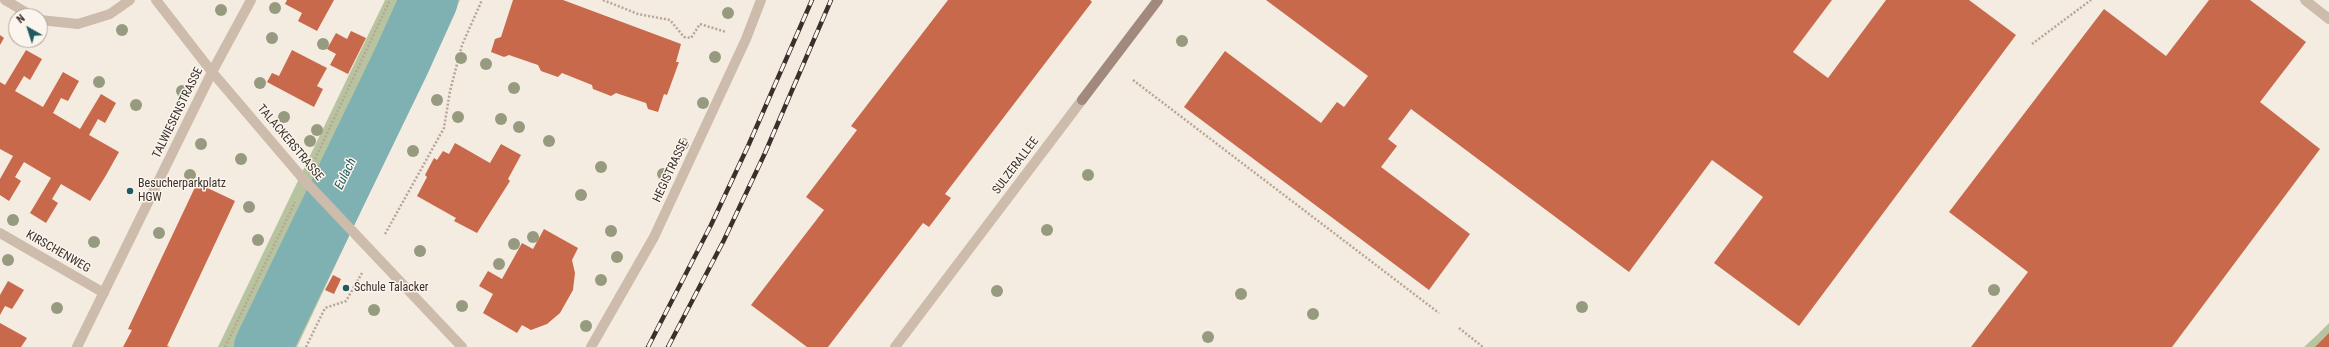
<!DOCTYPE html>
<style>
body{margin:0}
#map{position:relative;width:2329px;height:347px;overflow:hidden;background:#f4ebe1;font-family:"Roboto Condensed",sans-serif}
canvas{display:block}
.north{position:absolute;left:8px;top:8px;width:40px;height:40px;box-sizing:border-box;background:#fbf5ee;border:1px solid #aea6a0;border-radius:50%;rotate:321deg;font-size:11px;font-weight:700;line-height:16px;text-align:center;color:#3b302b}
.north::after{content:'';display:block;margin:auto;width:14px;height:18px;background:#1f5a5e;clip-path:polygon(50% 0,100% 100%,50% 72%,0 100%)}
</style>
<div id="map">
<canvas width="2329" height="347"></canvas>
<div class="north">N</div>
</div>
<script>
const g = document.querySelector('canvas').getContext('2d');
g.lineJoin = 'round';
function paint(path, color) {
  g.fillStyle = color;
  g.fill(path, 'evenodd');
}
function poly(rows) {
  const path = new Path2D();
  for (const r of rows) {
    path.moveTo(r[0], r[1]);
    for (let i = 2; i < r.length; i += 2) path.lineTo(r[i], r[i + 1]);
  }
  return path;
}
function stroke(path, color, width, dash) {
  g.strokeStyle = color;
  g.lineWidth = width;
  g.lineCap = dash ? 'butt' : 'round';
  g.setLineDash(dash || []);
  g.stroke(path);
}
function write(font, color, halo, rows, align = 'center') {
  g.font = font + ' "Roboto Condensed",sans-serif';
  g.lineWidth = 3;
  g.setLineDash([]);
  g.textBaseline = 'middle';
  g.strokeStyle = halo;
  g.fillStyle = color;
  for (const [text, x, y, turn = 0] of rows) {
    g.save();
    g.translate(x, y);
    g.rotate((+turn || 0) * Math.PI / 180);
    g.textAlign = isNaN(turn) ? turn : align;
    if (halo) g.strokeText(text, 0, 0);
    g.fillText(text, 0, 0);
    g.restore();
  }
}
paint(poly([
 [385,0,460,0,297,347,218,347],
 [2329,323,2329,347,2304,347,2317,335]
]), '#b8c4a0');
stroke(poly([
 [263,347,401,62,429,0]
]), '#7fb0b2', 58);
paint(poly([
 [287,0,334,0,317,31,298,21,302,13,285,4],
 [513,0,563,0,681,44,676,62,679,62,667,95,664,94,658,112,648,109,646,103,616,93,611,96,593,89,592,85,562,73,558,77,541,71,538,65,509,55,504,57,491,52,495,39,501,37],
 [948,0,1090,0,1092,2,945,194,951,198,929,227,923,223,828,347,807,347,751,305,824,210,806,197,857,130,851,126],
 [1266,0,1832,0,1793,52,1828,78,1886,0,1969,0,2016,35,1799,326,1714,263,1763,197,1712,160,1629,272,1411,109,1388,139,1397,146,1381,167,1470,234,1429,290,1184,107,1225,51,1321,123,1337,102,1344,107,1368,76],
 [2209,0,2250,0,2306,42,2260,102,2320,149,2172,347,1971,347,2028,272,1949,212,2104,9,2166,56],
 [351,31,366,38,348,74,330,65,336,54,327,49,336,33,347,39],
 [0,35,4,38,0,45],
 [26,50,42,59,30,80,24,76,15,91,43,107,63,72,79,81,68,101,61,98,53,113,80,129,101,94,116,103,105,123,98,119,89,135,119,152,105,177,90,201,61,184,52,199,58,203,46,223,30,213,51,178,24,162,15,177,21,181,9,201,0,195,0,179,13,156,0,149,0,82,5,85],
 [292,50,327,68,317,86,323,89,314,107,267,82,272,73,279,76],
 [455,143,490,163,501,144,521,155,508,179,510,181,477,233,454,221,456,218,417,196,427,177,425,175,434,158,437,160,443,151,449,154],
 [197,183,235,201,167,346,170,347,123,347,132,330,128,329],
 [544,229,578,248,572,260,575,273,573,290,560,313,547,324,531,330,522,325,517,333,483,313,493,294,479,286,488,271,502,279,522,243,533,249],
 [333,275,341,279,334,294,325,290],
 [8,281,24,290,12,309,5,306,0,315,0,295],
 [0,323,27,338,21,347,0,347],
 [2329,333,2329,347,2315,347]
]), '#c8694b');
stroke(poly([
 [603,0,638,14,670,20,684,37,691,38,700,24,726,32],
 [2032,44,2091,0],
 [1133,80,1439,313],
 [315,159,390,0],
 [385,234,444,128,450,91,462,45,482,0],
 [1459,328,1483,347],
 [225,347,295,202],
 [306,347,325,308,346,301,362,273]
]), '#b9a596', 2.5, [2, 2]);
stroke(poly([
 [5,0,32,16],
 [156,0,212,72,305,181,462,347],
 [2305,0,2329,19],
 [40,20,78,24,110,14,130,0],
 [0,233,104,293],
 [77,347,212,72,251,0],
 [591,347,654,237,746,39,761,0],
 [895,347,1082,100]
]), '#cdbbac', 10);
stroke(poly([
 [1082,100,1158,0]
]), '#a18a7d', 10);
const rail = poly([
 [648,347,711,225,749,144,812,0],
 [668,347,724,240,765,153,831,0]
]);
stroke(rail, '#3b302b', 4.5);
stroke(rail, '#fbf5ee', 3, [9]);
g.fillStyle = '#969b7f';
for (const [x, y] of [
 [275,8],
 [221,10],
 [728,13],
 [122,30],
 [272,38],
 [1182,41],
 [323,44],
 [715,57],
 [461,58],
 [486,64],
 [99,82],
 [260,83],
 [514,88],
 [182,91],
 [437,100],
 [703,103],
 [136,105],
 [284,117],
 [458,117],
 [501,119],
 [519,127],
 [317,130],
 [310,141],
 [549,141],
 [201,144],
 [683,144],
 [413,151],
 [241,159],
 [601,167],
 [663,174],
 [190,175],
 [1088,175],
 [581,195],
 [249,207],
 [13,220],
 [1047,230],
 [611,231],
 [159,233],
 [533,237],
 [258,240],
 [94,242],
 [514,244],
 [420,251],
 [617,257],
 [8,260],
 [499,264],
 [601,280],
 [1994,290],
 [997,291],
 [1241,294],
 [462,306],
 [1582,307],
 [57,308],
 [374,310],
 [1313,314],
 [586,326],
 [1208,337]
]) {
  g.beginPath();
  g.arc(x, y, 6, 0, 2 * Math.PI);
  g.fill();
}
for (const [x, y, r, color] of [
 [130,191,4,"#1f5a5e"],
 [346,288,4,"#1f5a5e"]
]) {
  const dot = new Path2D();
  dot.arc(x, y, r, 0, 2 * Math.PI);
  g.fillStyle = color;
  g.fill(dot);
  stroke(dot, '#fbf5ee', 1.5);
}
write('12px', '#3b302b', '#fbf5ee', [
 ["TALWIESENSTRASSE",178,113,-64],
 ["TALACKERSTRASSE",290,143,50],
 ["SULZERALLEE",1016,166,-53],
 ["HEGISTRASSE",671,171,-65],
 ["KIRSCHENWEG",58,252,30]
]);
write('12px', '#3b302b', '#fbf5ee', [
 ["Besucherparkplatz",138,184],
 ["HGW",138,198],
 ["Schule Talacker",354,288]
], 'left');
write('italic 13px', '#1f5a5e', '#fbf5ee', [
 ["Eulach",346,174,-64]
]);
</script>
